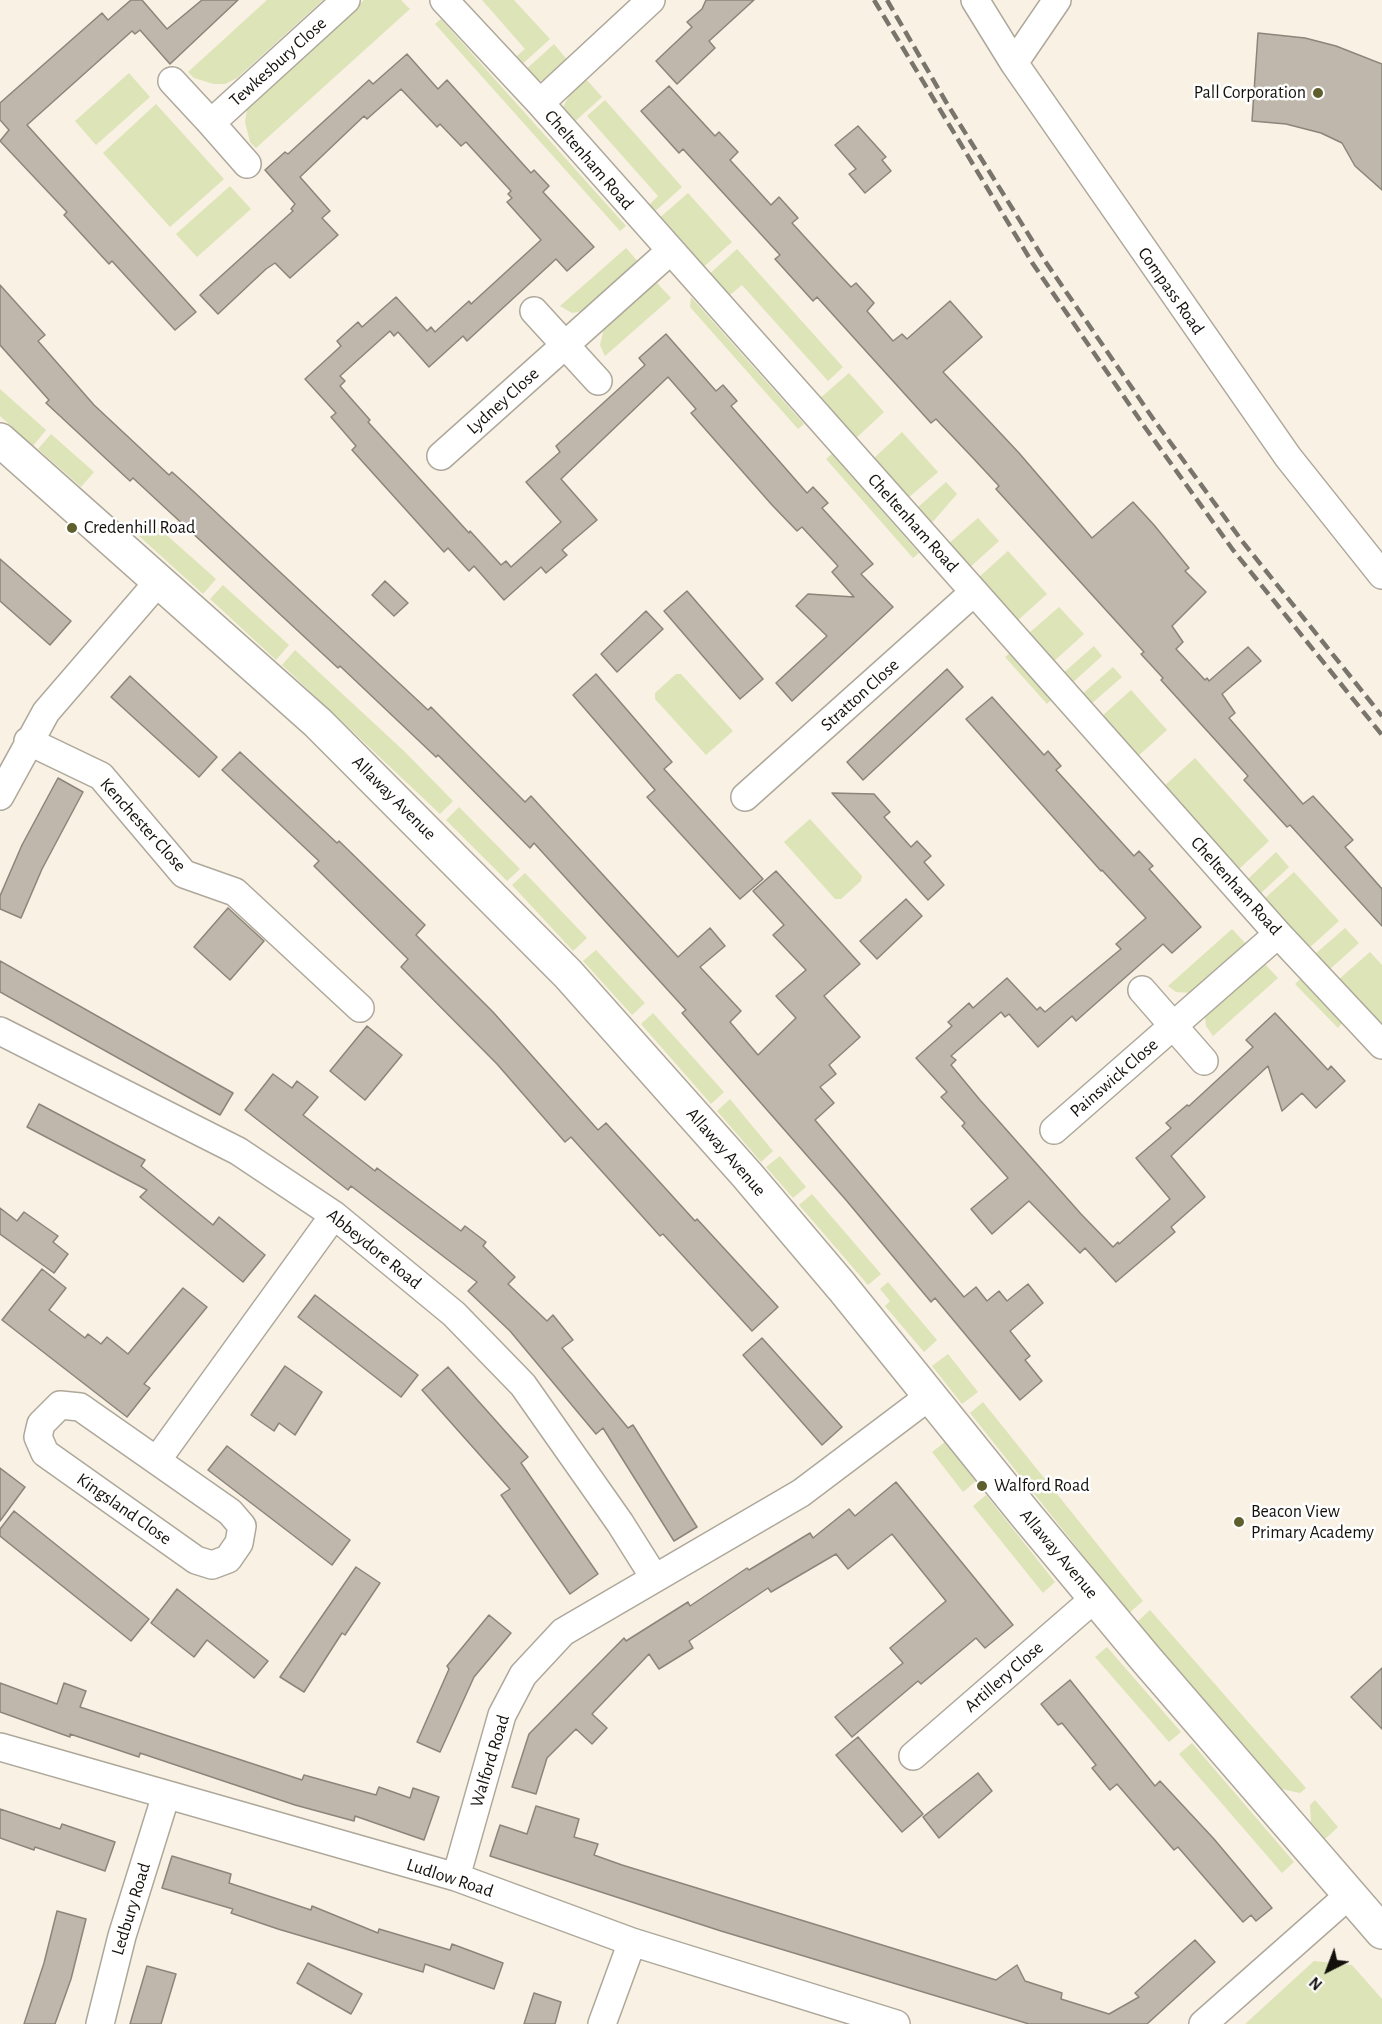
<!DOCTYPE html>
<style>
body{margin:0}
#map{position:relative;width:1382px;height:2024px;overflow:hidden;background:#f8f1e4;font-family:"Alegreya Sans",sans-serif}
canvas{display:block}
.north{position:absolute;left:1298px;top:1940px;width:60px;height:60px;-webkit-text-stroke:4px #fff;paint-order:stroke;rotate:222deg;font-size:16px;font-weight:700;line-height:24px;text-align:center;color:#14110d}
.north::after{content:'';display:block;margin:auto;width:21px;height:27px;background:#14110d;clip-path:polygon(50% 0,100% 100%,50% 72%,0 100%)}
</style>
<div id="map">
<canvas width="1382" height="2024"></canvas>
<div class="north">N</div>
</div>
<script>
const g = document.querySelector('canvas').getContext('2d');
g.lineJoin = 'round';
function paint(path, color) {
  g.fillStyle = color;
  g.fill(path, 'evenodd');
}
function poly(rows) {
  const path = new Path2D();
  for (const r of rows) {
    path.moveTo(r[0], r[1]);
    for (let i = 2; i < r.length; i += 2) path.lineTo(r[i], r[i + 1]);
  }
  return path;
}
function stroke(path, color, width, dash) {
  g.strokeStyle = color;
  g.lineWidth = width;
  g.lineCap = dash ? 'butt' : 'round';
  g.setLineDash(dash || []);
  g.stroke(path);
}
function write(font, color, halo, rows, align = 'center') {
  g.font = font + ' "Alegreya Sans",sans-serif';
  g.lineWidth = 5;
  g.setLineDash([]);
  g.textBaseline = 'middle';
  g.strokeStyle = halo;
  g.fillStyle = color;
  for (const [text, x, y, turn = 0] of rows) {
    g.save();
    g.translate(x, y);
    g.rotate((+turn || 0) * Math.PI / 180);
    g.textAlign = isNaN(turn) ? turn : align;
    if (halo) g.strokeText(text, 0, 0);
    g.fillText(text, 0, 0);
    g.restore();
  }
}
paint(poly([
 [267,0,323,0,237,78,225,84,214,84,194,78,188,72],
 [364,0,401,0,410,9,256,148,250,142,245,122,247,110,254,99],
 [482,0,514,0,550,39,518,68,511,61,525,49],
 [441,19,626,226,620,231,435,24],
 [554,44,569,62,548,80,534,81,523,72],
 [129,73,150,97,96,145,75,121],
 [586,79,602,97,571,125,563,112,564,105,570,94],
 [605,100,682,187,651,215,645,209,658,196,587,116],
 [156,104,224,179,170,227,103,153],
 [230,186,251,209,197,257,176,234],
 [688,193,732,242,700,270,656,221],
 [626,248,640,264,588,310,572,313,560,306],
 [737,249,843,367,828,381,742,285,725,299,706,277],
 [656,282,671,298,605,356,600,345,604,328],
 [691,297,804,424,798,429,690,307],
 [849,373,884,412,854,440,818,400],
 [0,389,46,430,33,446,0,416],
 [902,432,938,472,907,499,872,460],
 [51,434,94,472,81,487,38,449],
 [832,454,919,553,913,558,826,459],
 [946,482,957,494,930,525,916,509],
 [978,518,999,541,968,569,947,545],
 [152,522,216,579,203,594,139,536],
 [1008,551,1047,594,1016,622,978,578],
 [223,585,289,645,276,660,210,599],
 [1059,607,1084,634,1053,662,1028,634],
 [1094,646,1102,656,1071,684,1062,674],
 [295,650,405,752,453,801,440,814,282,665],
 [1011,652,1052,699,1047,704,1005,657],
 [1113,667,1122,677,1090,705,1081,695],
 [676,674,681,674,733,731,706,755,655,699,655,693],
 [1131,690,1167,730,1137,757,1101,717],
 [1195,758,1269,841,1238,870,1163,787],
 [459,807,520,869,507,881,446,820],
 [810,819,862,876,861,881,841,899,835,899,784,842],
 [1276,852,1289,867,1260,894,1247,880],
 [1294,872,1339,921,1308,949,1264,899],
 [525,873,587,938,573,951,512,885],
 [1345,928,1359,943,1329,970,1314,955],
 [1232,929,1246,944,1192,993,1176,992,1168,986],
 [596,950,645,1003,632,1015,583,961],
 [1370,952,1382,965,1382,1025,1338,980],
 [1263,962,1278,978,1213,1036,1206,1026,1205,1018,1211,1010],
 [1301,978,1343,1022,1338,1028,1295,984],
 [653,1013,724,1092,711,1104,641,1024],
 [730,1099,773,1151,761,1162,717,1111],
 [780,1156,806,1187,793,1198,766,1167],
 [812,1194,881,1274,868,1285,799,1205],
 [888,1282,937,1340,924,1352,885,1306,890,1301,880,1289],
 [948,1354,978,1392,962,1404,932,1366],
 [983,1402,1143,1601,1129,1613,970,1413],
 [945,1442,976,1481,963,1492,932,1452],
 [986,1495,1055,1582,1043,1593,973,1506],
 [1150,1610,1306,1788,1300,1793,1282,1789,1137,1622],
 [1107,1647,1181,1732,1169,1742,1095,1657],
 [1192,1743,1294,1862,1282,1873,1179,1754],
 [1315,1800,1338,1827,1325,1839,1311,1822,1310,1805],
 [1314,1961,1352,1965,1382,1999,1382,2024,1245,2024]
]), '#dde4b7');
const building = poly([
 [131,0,142,0,167,29,202,0,238,0,170,64,140,30,135,34,132,31,27,125,196,312,175,330,112,261,109,264,64,215,67,212,0,141,9,130,0,120,0,103,102,13,108,20,131,0],
 [706,0,754,0,709,41,715,48,677,84,656,61,692,27,687,22,702,9,706,0],
 [1258,33,1305,38,1336,46,1382,64,1382,190,1355,166,1342,143,1321,133,1286,124,1252,121,1258,33],
 [407,54,438,89,447,80,531,173,534,170,549,186,543,192,594,247,567,271,556,259,467,341,463,336,429,367,398,332,394,336,390,331,340,376,345,381,340,386,370,420,368,422,469,533,470,531,501,565,506,561,511,567,561,522,526,482,560,452,556,446,645,365,639,358,666,334,716,391,723,385,737,401,731,406,807,493,813,487,828,503,822,508,873,564,861,574,893,607,792,701,776,683,827,636,796,606,808,594,854,597,832,572,838,566,802,527,797,531,772,505,691,413,696,409,668,377,561,479,597,520,562,550,567,555,546,573,541,567,504,600,474,566,469,571,448,548,444,552,352,450,356,446,331,417,336,413,305,379,341,346,337,341,358,322,362,327,396,297,427,331,431,327,435,332,469,301,471,304,541,240,507,202,512,198,508,194,511,191,466,142,461,146,440,124,437,127,401,89,367,119,364,116,300,177,330,211,322,218,338,235,290,278,275,263,266,269,218,314,200,295,293,211,291,209,295,204,265,170,285,152,288,154,369,80,373,84,407,54],
 [669,86,715,136,719,132,738,152,730,160,771,205,779,197,798,218,792,223,834,269,851,287,856,283,874,303,867,311,893,341,902,334,907,339,950,301,982,337,943,372,1019,453,1092,538,1133,502,1154,525,1189,568,1185,571,1206,592,1172,626,1183,642,1176,649,1205,680,1207,678,1209,681,1248,647,1261,661,1222,694,1235,713,1229,718,1303,804,1313,796,1353,840,1345,847,1382,889,1382,926,1290,825,1287,827,1244,780,1248,776,1161,680,1163,678,1141,654,1144,652,996,489,999,486,973,458,936,419,931,423,817,297,813,301,775,259,780,255,683,149,679,153,641,111,669,86],
 [858,126,886,157,882,160,891,171,865,193,849,174,856,169,835,145,858,126],
 [0,285,45,335,38,341,94,405,169,475,172,472,193,491,428,710,431,707,525,802,531,796,678,957,710,928,725,946,700,967,741,1011,730,1022,758,1055,796,1018,776,996,806,970,773,935,784,925,753,891,776,871,860,964,824,996,860,1037,829,1065,836,1074,820,1087,834,1103,815,1120,964,1297,976,1287,987,1301,999,1291,1007,1301,1028,1284,1043,1303,1010,1331,1030,1356,1025,1360,1042,1381,1020,1400,935,1298,931,1302,846,1200,682,1013,686,1010,534,843,530,848,438,755,436,757,340,666,338,668,133,478,130,481,46,403,49,400,0,345,0,285],
 [0,559,71,621,50,645,0,601,0,559],
 [385,581,408,603,394,616,372,595,385,581],
 [687,591,763,679,740,699,664,611,687,591],
 [646,611,663,629,617,672,601,654,646,611],
 [947,669,963,687,863,780,847,762,947,669],
 [596,674,672,762,664,769,763,879,740,899,647,797,655,790,573,695,596,674],
 [130,676,217,757,199,777,111,697,130,676],
 [992,697,1044,755,1048,751,1061,766,1056,770,1134,856,1139,851,1153,866,1149,869,1201,927,1172,953,1163,944,1076,1021,1072,1016,1038,1047,1009,1014,1005,1017,1001,1012,951,1056,956,1060,951,1065,980,1100,1081,1214,1113,1247,1118,1242,1119,1244,1170,1199,1136,1158,1171,1128,1166,1123,1187,1105,1189,1106,1253,1047,1246,1040,1275,1013,1328,1070,1331,1066,1345,1081,1316,1108,1302,1093,1282,1111,1268,1066,1171,1156,1205,1197,1171,1227,1175,1232,1116,1282,1085,1248,1080,1253,1029,1201,992,1234,971,1209,1008,1178,962,1126,965,1123,941,1097,947,1092,916,1058,952,1026,948,1022,969,1003,973,1008,1007,978,1037,1010,1040,1007,1045,1012,1121,949,1116,944,1146,918,1102,870,1101,871,966,719,992,697],
 [240,752,337,843,339,841,425,925,416,935,493,1012,598,1130,606,1123,695,1221,697,1219,778,1307,752,1331,663,1234,660,1236,571,1137,565,1142,497,1064,401,967,408,959,314,866,319,861,222,770,240,752],
 [58,778,83,792,42,869,21,918,0,909,0,896,22,845,58,778],
 [832,793,874,794,890,812,884,817,911,847,917,841,931,856,924,862,944,885,928,900,832,793],
 [906,899,922,916,877,959,860,941,906,899],
 [228,908,264,941,230,980,194,947,228,908],
 [0,961,233,1093,220,1115,0,992,0,961],
 [367,1026,402,1055,365,1100,330,1071,367,1026],
 [273,1074,292,1088,297,1081,318,1097,303,1115,375,1171,377,1168,461,1231,465,1226,486,1242,483,1246,515,1277,508,1284,547,1321,553,1315,573,1340,562,1348,628,1428,633,1425,697,1527,674,1541,603,1428,596,1434,510,1331,468,1291,477,1282,351,1186,348,1190,245,1110,273,1074],
 [39,1104,145,1160,141,1166,213,1225,219,1217,265,1255,243,1282,140,1197,147,1190,27,1127,39,1104],
 [0,1208,17,1221,24,1212,58,1236,53,1242,68,1254,54,1273,0,1234,0,1208],
 [42,1269,66,1288,49,1310,85,1338,88,1334,101,1344,107,1337,128,1354,183,1288,207,1307,144,1384,150,1388,127,1417,2,1320,42,1269],
 [315,1295,418,1375,401,1397,298,1317,315,1295],
 [762,1338,842,1427,822,1445,743,1355,762,1338],
 [285,1366,322,1392,295,1435,279,1423,274,1431,251,1415,285,1366],
 [448,1367,528,1457,521,1463,598,1574,570,1594,501,1495,510,1489,422,1390,448,1367],
 [227,1446,350,1540,332,1565,208,1470,227,1446],
 [0,1468,25,1487,0,1521,0,1468],
 [896,1482,1013,1625,985,1648,976,1638,921,1684,918,1681,852,1737,835,1717,903,1663,890,1648,946,1601,892,1534,848,1569,836,1554,771,1592,768,1588,689,1641,693,1648,659,1669,649,1654,592,1714,607,1728,592,1744,576,1729,547,1758,536,1794,512,1787,529,1734,624,1638,626,1641,688,1602,690,1606,747,1568,749,1570,810,1533,813,1538,849,1509,855,1516,896,1482],
 [14,1511,149,1619,131,1641,0,1536,0,1529,14,1511],
 [356,1567,380,1583,345,1635,342,1633,304,1692,280,1677,356,1567],
 [177,1589,268,1661,254,1678,207,1640,194,1657,151,1623,177,1589],
 [489,1615,511,1633,474,1677,440,1752,417,1742,449,1669,447,1666,489,1615],
 [1382,1668,1382,1729,1351,1697,1382,1668],
 [1070,1680,1155,1786,1160,1781,1214,1839,1272,1908,1256,1921,1251,1915,1243,1922,1178,1847,1174,1850,1117,1784,1110,1790,1092,1768,1096,1765,1080,1745,1062,1723,1058,1725,1041,1704,1070,1680],
 [0,1683,57,1704,64,1683,86,1691,80,1707,302,1780,304,1775,376,1795,379,1787,410,1798,413,1788,439,1797,424,1840,355,1816,354,1821,295,1805,140,1753,139,1757,70,1734,70,1737,0,1712,0,1683],
 [858,1737,923,1814,902,1832,836,1755,858,1737],
 [978,1773,992,1791,939,1838,923,1817,978,1773],
 [536,1806,579,1819,574,1837,598,1844,594,1855,622,1865,996,1980,1017,1965,1025,1981,1062,1993,1061,1999,1109,2014,1139,1997,1135,1993,1195,1940,1215,1962,1147,2024,1029,2024,721,1931,490,1856,500,1825,527,1834,536,1806],
 [0,1809,60,1829,62,1824,115,1842,105,1871,35,1847,34,1850,0,1838,0,1809],
 [172,1856,231,1874,229,1883,311,1910,312,1906,378,1933,379,1929,450,1950,452,1944,503,1963,494,1989,425,1964,423,1972,278,1929,231,1913,233,1909,162,1888,172,1856],
 [57,1911,86,1919,71,1979,55,2024,24,2024,44,1963,57,1911],
 [308,1963,362,1994,351,2014,297,1983,308,1963],
 [147,1966,176,1974,161,2024,130,2024,147,1966],
 [534,1993,561,2002,555,2024,524,2024,534,1993]
]);
paint(building, '#bfb7ab');
stroke(building, '#8c8579', 1.5);
const street = poly([
 [444,0,540,103,1278,934,1382,1045],
 [975,0,1014,63],
 [1057,0,1014,63,1288,457,1382,575],
 [172,81,211,123],
 [540,103,651,0],
 [247,164,211,123,346,0],
 [534,311,598,381],
 [441,456,669,252],
 [28,741,101,776,184,874,235,892,360,1008],
 [0,796,46,712,159,581],
 [745,797,974,592],
 [1142,990,1204,1061],
 [0,1031,238,1151,334,1215,454,1314,523,1385,620,1523,654,1577],
 [1054,1130,1278,934],
 [60,1405,80,1407,230,1512,242,1526,239,1543,228,1559,212,1565,196,1560,45,1453,38,1437,41,1424,60,1405],
 [157,1460,334,1215],
 [0,1747,456,1877,632,1942,896,2024],
 [913,1756,1095,1598],
 [456,1877,502,1715,523,1675,563,1632,801,1493,931,1395],
 [100,2024,122,1936,166,1795],
 [602,2024,632,1942],
 [1203,2024,1349,1895]
]);
const secondary = poly([
 [0,440,318,723,568,974,747,1175,842,1287,1026,1515,1146,1659,1382,1932]
]);
stroke(street, '#aea89b', 30);
stroke(secondary, '#aea89b', 36);
stroke(street, '#fff', 27);
stroke(secondary, '#fff', 33);
stroke(poly([
 [874,0,1033,264,1144,426,1233,550,1382,735],
 [887,0,946,102,1045,261,1154,420,1242,541,1382,716]
]), '#79746c', 4.5, [12, 6]);
for (const [x, y, r, color] of [
 [1318,93,6,"#5e5f2d"],
 [72,528,6,"#5e5f2d"],
 [982,1486,6,"#5e5f2d"],
 [1239,1522,6,"#5e5f2d"]
]) {
  const dot = new Path2D();
  dot.arc(x, y, r, 0, 2 * Math.PI);
  g.fillStyle = color;
  g.fill(dot);
  stroke(dot, '#fff', 2);
}
write('18px', '#14110d', '#fff', [
 ["Tewkesbury Close",278,62,-42],
 ["Cheltenham Road",589,160,49],
 ["Compass Road",1171,291,55],
 ["Lydney Close",503,401,-42],
 ["Cheltenham Road",913,523,48],
 ["Stratton Close",860,695,-42],
 ["Allaway Avenue",394,798,45],
 ["Kenchester Close",143,825,48],
 ["Cheltenham Road",1236,886,48],
 ["Painswick Close",1114,1078,-41],
 ["Allaway Avenue",726,1152,49],
 ["Abbeydore Road",374,1249,39],
 ["Kingsland Close",124,1509,35],
 ["Allaway Avenue",1059,1554,50],
 ["Artillery Close",1004,1677,-41],
 ["Walford Road",490,1761,-73],
 ["Ludlow Road",450,1878,18],
 ["Ledbury Road",131,1909,-73]
]);
write('18px', '#14110d', '#fff', [
 ["Pall Corporation",1306,93,"right"],
 ["Credenhill Road",84,528],
 ["Walford Road",994,1486],
 ["Beacon View",1251,1512],
 ["Primary Academy",1251,1533]
], 'left');
</script>
